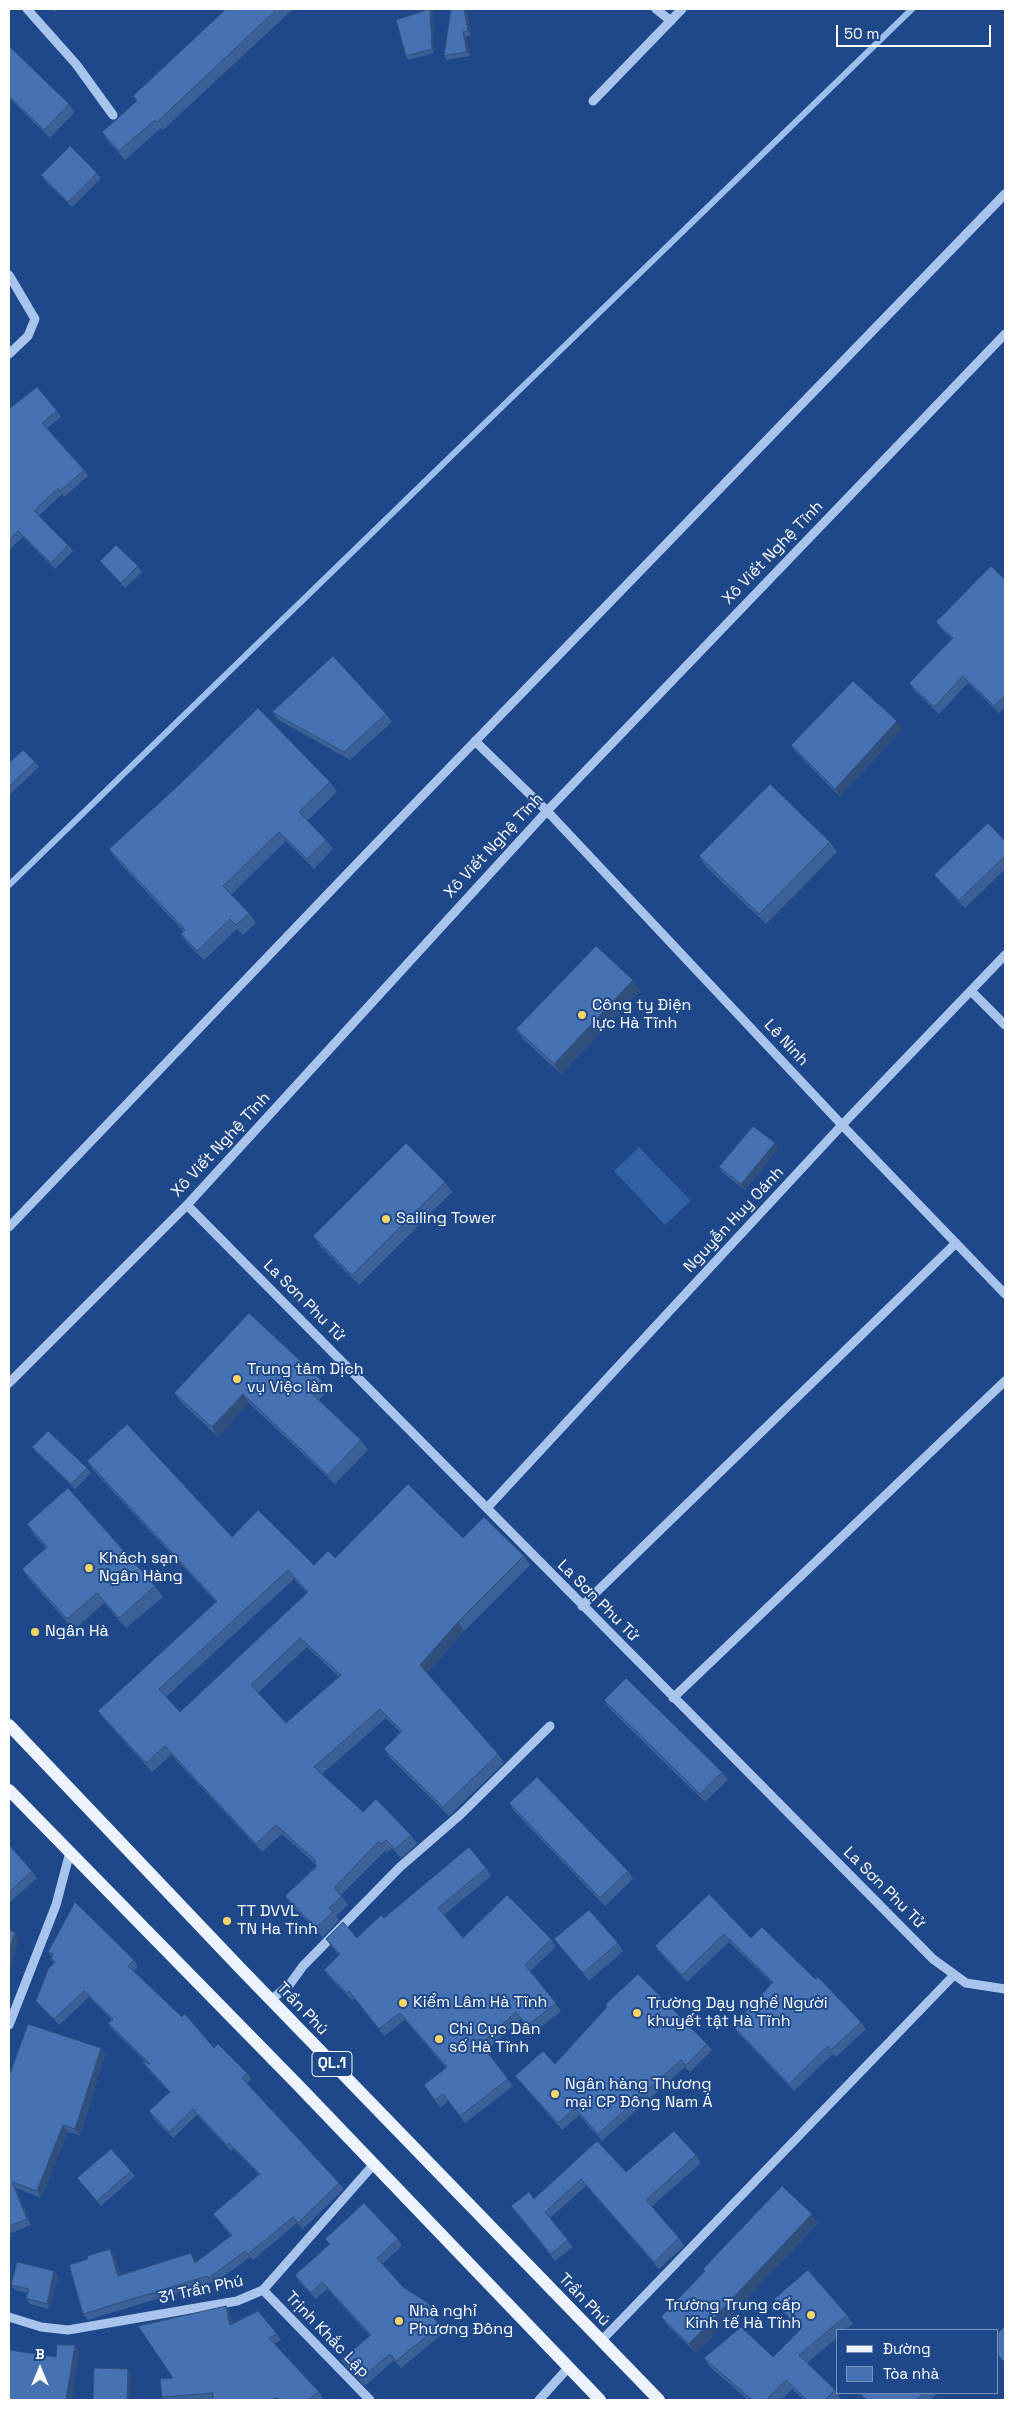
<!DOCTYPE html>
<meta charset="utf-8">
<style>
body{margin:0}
#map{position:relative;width:1014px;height:2409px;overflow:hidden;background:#1e4889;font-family:"Space Grotesk",sans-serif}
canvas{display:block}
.frame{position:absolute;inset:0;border:10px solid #fff;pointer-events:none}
.legend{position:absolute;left:836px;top:2329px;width:162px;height:65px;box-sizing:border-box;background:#1e4889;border:1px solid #7891b8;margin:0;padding:6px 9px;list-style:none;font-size:15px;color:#fff}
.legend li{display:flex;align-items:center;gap:10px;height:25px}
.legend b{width:25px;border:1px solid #7891b8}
.north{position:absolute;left:15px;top:2344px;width:50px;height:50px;-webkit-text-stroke:4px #1e4889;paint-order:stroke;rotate:0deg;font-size:14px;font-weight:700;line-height:20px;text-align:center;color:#fff}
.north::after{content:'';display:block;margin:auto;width:18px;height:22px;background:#fff;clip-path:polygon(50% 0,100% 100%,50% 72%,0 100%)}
.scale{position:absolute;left:836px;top:25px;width:155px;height:22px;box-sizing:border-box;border:2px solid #fff;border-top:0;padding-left:6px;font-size:15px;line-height:18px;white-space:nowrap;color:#fff;-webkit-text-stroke:4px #1e4889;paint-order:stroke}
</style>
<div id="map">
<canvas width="1014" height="2409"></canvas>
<div class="frame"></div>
<ul class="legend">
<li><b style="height:6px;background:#edf3ff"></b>Đường</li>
<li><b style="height:14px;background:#4671b2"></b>Tòa nhà</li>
</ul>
<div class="north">B</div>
<div class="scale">50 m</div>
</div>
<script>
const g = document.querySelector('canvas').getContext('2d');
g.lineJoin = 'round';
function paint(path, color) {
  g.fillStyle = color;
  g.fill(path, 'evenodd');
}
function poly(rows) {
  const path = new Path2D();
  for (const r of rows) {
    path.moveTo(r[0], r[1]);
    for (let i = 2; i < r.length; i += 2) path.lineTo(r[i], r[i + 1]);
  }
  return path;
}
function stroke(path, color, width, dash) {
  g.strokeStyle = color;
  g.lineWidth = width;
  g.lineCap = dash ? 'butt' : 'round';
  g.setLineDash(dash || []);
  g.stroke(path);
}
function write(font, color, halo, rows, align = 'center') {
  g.font = font + ' "Space Grotesk",sans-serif';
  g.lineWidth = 4;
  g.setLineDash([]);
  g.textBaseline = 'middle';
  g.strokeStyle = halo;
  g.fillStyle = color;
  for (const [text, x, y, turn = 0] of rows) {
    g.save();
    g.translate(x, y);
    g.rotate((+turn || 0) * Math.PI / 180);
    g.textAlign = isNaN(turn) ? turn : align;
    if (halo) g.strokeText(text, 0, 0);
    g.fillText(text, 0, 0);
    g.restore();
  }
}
paint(poly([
 [639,1147,691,1201,665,1225,614,1171]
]), '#3161a7');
stroke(poly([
 [9,885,912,9]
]), '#9cbeed', 6);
stroke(poly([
 [27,9,76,64,113,115],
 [656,9,671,21],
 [593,101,682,9],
 [9,275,35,319,28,336,9,354],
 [475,741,547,811,842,1125,1005,1294],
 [971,991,1005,1025],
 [187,1205,933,1959,966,1983,1005,1989],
 [9,1227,366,854,1005,194],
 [9,1383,187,1205,547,811,1005,334],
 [487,1508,842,1125,1005,955],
 [582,1606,956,1243],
 [673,1698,1005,1381],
 [271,2000,290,1984,303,1966,400,1867,461,1814,550,1726],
 [9,2025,56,1905,70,1852],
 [263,2290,370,2400],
 [9,2317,41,2327,68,2330,237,2301,263,2290,374,2164],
 [601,2341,954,1975],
 [539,2400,568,2368]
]), '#a8c4ec', 9);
stroke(poly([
 [9,1725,241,1969,659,2400],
 [9,1790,297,2084,600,2400]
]), '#edf3ff', 12);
paint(poly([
 [51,9,58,9,55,12],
 [226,9,293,9,163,130,161,128,125,160,108,141,102,132,137,102,133,96],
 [430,9,433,14,434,53,408,60,406,56],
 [451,9,466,9,471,35,466,37,470,56,447,60,444,56],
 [9,46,69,104,75,112,50,138,9,98],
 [97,173,101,178,72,207,45,181,41,175],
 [9,409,57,411,61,417,47,428,84,470,88,476,64,497,62,494,39,516,68,545,73,551,55,569,23,537,9,550],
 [100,561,138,566,142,572,125,588,104,566],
 [1005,580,1005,707,999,713,968,683,939,714,914,690,909,683,952,639,941,629,936,622],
 [272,712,386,714,392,722,350,760,277,719],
 [902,729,840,797,797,753,791,745],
 [35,762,39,767,9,795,9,763],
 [330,782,337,792,307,821,326,840,333,849,314,869,286,841,231,895,249,913,256,923,243,935,237,929,204,960,188,944,181,934,183,931,116,859,109,849],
 [1005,841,1005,869,965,908,940,882,934,875],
 [830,842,837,852,766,924,706,867,699,856],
 [633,980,640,991,561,1074,524,1040,516,1029],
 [778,1148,745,1190,723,1173,719,1167],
 [445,1182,452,1192,359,1285,320,1246,313,1236],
 [322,1381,328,1390,319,1400,361,1440,368,1450,335,1484,249,1403,218,1437,181,1402,174,1393],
 [32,1447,87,1468,91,1473,75,1489,36,1452],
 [87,1461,232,1537,314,1565,335,1558,463,1538,524,1556,530,1565,464,1631,427,1673,498,1754,504,1763,449,1816,390,1758,384,1749,400,1732,386,1718,322,1774,363,1812,411,1835,417,1844,401,1858,392,1848,387,1853,385,1851,341,1895,348,1905,336,1916,339,1920,323,1937,291,1905,285,1896,316,1866,314,1863,282,1834,262,1852,171,1755,152,1772,104,1719,98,1711,216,1602,93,1470],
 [294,1579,307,1593,180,1712,166,1697],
 [307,1647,339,1677,286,1723,258,1693],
 [27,1524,155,1586,163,1597,126,1628,104,1603,74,1630,29,1579,22,1569,46,1548,34,1535],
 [604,1700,722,1772,728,1780,705,1802,609,1708],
 [509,1803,628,1871,633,1879,605,1906,514,1811],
 [9,1845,32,1871,37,1878,9,1903],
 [486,1868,491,1876,444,1915,463,1938,551,1939,556,1947,530,1971,561,2011,532,2034,521,2019,486,2051,513,2086,465,2123,448,2101,440,2108,424,2085,446,2068,405,2020,384,2036,354,1998,352,2000,329,1977,324,1970,339,1955,331,1946,326,1939,357,1938,384,1918],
 [709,1894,751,1938,815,1979,861,2022,866,2029,836,2057,833,2054,794,2091,738,2033,733,2026,772,1983,729,1942,687,1982,660,1953,655,1946],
 [554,1939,618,1943,623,1951,589,1981,560,1947],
 [48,1952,134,1960,138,1966,134,1971,214,2048,247,2073,251,2079,247,2083,339,2183,344,2189,303,2229,297,2223,253,2260,250,2257,213,2284,212,2282,88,2320,83,2314,114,2255,121,2275,195,2259,196,2262,231,2236,213,2214,259,2174,233,2149,231,2151,197,2115,173,2138,153,2118,149,2111,169,2092,146,2067,142,2061,147,2063,112,2029,108,2023,112,2020,89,1997,59,2025,41,2007,36,2001,54,1963,51,1959,52,1957],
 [605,2005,707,2044,712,2050,690,2072,685,2067,602,2141,579,2115,562,2130,520,2082,515,2076,555,2064,607,2007],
 [101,2048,105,2054,80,2135,68,2132,41,2198,16,2188,31,2225,9,2234,9,2074],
 [597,2141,626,2172,696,2155,701,2163,651,2207,679,2238,684,2246,659,2269,586,2186,550,2218,573,2247,555,2261,511,2206,534,2199],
 [131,2171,135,2176,101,2206,77,2178],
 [818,2223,696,2353,668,2326,661,2317,705,2272,703,2269],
 [325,2239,398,2239,402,2246,382,2264,403,2287,428,2303,433,2310,429,2313,445,2332,401,2368,394,2360,365,2386,346,2366,341,2360,370,2336,327,2289,316,2299,299,2282,295,2275,329,2244],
 [54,2271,58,2276,50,2309,30,2304,26,2298,27,2293,15,2290,11,2285],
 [774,2299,847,2315,853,2324,845,2330,838,2330,838,2337,807,2363,835,2390,841,2399,840,2400,804,2400,792,2389,781,2400,748,2400,710,2367,704,2358,773,2357,799,2330,780,2308],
 [226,2306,230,2312,233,2323,277,2334,281,2340,274,2344,319,2392,323,2398,320,2400,213,2400,213,2399,199,2400,164,2400,162,2397,173,2378],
 [859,2393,938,2393,930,2400,866,2400]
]), '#3c6199');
paint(poly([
 [430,9,433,14,434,53,432,49],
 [464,9,466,9,471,35,468,31],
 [463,32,466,37,470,56,467,52],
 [897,721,902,729,840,797,835,789],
 [633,980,640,991,561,1074,554,1064],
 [775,1143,778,1148,745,1190,741,1184],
 [243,1394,249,1403,218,1437,212,1427],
 [458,1622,464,1631,427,1674,420,1665],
 [15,1932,19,1939,9,1972,9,1951],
 [101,2048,105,2054,80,2135,75,2129],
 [63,2125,68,2132,41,2198,37,2191],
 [12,2182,16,2188,31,2225,27,2219],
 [812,2214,818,2223,696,2353,689,2344],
 [110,2249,114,2255,123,2282,118,2276],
 [191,2253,195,2259,199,2269,195,2263],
 [54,2271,58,2276,50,2309,47,2304],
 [226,2306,230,2312,234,2331,230,2325],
 [75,2345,79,2352,72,2400,66,2400],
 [128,2369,131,2374,130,2400,127,2400]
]), '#314f7d');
const building = poly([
 [226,9,277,9,157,122,155,120,119,151,102,132,137,101,133,96,226,9],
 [430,9,432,49,406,56,396,20,430,9],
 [451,9,464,9,468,31,463,32,467,52,444,56,451,9],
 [9,46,69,104,44,130,9,96,9,46],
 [70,146,97,173,68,202,41,175,70,146],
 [37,387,57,411,42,423,84,470,60,491,58,488,34,511,68,545,51,563,18,531,9,540,9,409,37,387],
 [116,545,138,566,121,583,100,561,116,545],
 [991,566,1005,580,1005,695,994,706,963,676,934,707,909,683,953,638,936,622,991,566],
 [333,656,386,714,344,752,272,712,333,656],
 [853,681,897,721,835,789,791,745,853,681],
 [258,708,330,782,299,812,326,840,307,859,279,832,223,886,249,913,236,925,230,919,197,951,181,934,185,930,109,849,180,784,258,708],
 [23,750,35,762,9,786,9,763,23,750],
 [770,784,830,842,759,914,699,856,770,784],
 [988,823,1005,841,1005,856,959,900,934,875,988,823],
 [596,946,633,980,554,1064,516,1029,596,946],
 [753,1126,775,1143,741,1184,719,1167,753,1126],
 [406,1143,445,1182,352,1275,313,1236,406,1143],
 [249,1313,322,1381,311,1393,361,1440,328,1475,243,1394,212,1427,174,1393,249,1313],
 [127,1424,232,1537,258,1510,314,1565,328,1551,335,1558,408,1484,463,1538,484,1517,524,1556,458,1622,420,1665,498,1754,443,1807,384,1749,402,1731,380,1709,314,1767,363,1812,376,1799,411,1835,395,1849,386,1840,381,1844,378,1842,334,1888,342,1896,329,1908,333,1912,316,1928,285,1896,317,1866,314,1863,316,1861,276,1825,256,1844,165,1746,146,1763,98,1711,217,1601,87,1461,127,1424],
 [288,1570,308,1592,180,1712,159,1689,288,1570],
 [300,1638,341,1675,286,1723,251,1685,300,1638],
 [48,1431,87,1468,71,1484,32,1447,48,1431],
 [68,1488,155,1586,119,1618,97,1593,67,1619,22,1569,47,1547,27,1524,68,1488],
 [626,1678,722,1772,700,1794,604,1700,626,1678],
 [537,1777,628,1871,600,1898,509,1803,537,1777],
 [9,1845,32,1871,9,1892,9,1845],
 [469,1847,486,1868,438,1908,463,1938,507,1895,551,1939,525,1965,556,2003,527,2026,516,2012,481,2044,508,2079,460,2116,443,2094,435,2100,424,2085,447,2067,400,2013,379,2029,349,1991,347,1993,324,1970,340,1954,326,1939,343,1922,357,1938,381,1915,384,1918,469,1847],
 [709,1894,751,1938,762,1927,815,1979,818,1977,861,2022,831,2050,828,2046,789,2084,733,2026,773,1982,724,1934,682,1975,655,1946,709,1894],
 [75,1902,134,1960,128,1966,182,2017,185,2014,214,2048,218,2044,247,2073,242,2078,339,2183,298,2223,293,2217,248,2254,245,2251,209,2278,207,2276,83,2314,69,2265,88,2259,87,2256,110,2249,118,2276,191,2253,195,2263,232,2235,213,2214,260,2174,229,2143,227,2145,193,2109,169,2132,149,2111,170,2092,142,2061,150,2064,108,2023,113,2019,84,1991,54,2019,36,2001,48,1969,55,1962,51,1959,53,1954,48,1952,75,1902],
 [589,1910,618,1943,583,1973,554,1939,589,1910],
 [9,1930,15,1932,9,1951,9,1930],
 [638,1974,707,2044,686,2065,681,2060,598,2134,575,2108,558,2123,515,2076,543,2051,555,2064,607,2007,605,2005,638,1974],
 [28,2024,101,2048,75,2129,63,2125,37,2191,12,2182,27,2219,9,2226,9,2074,10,2074,28,2024],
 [674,2131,696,2155,646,2200,679,2238,654,2262,581,2179,545,2212,568,2240,551,2254,511,2206,529,2192,534,2199,597,2141,626,2172,674,2131],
 [111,2149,131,2171,97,2201,77,2178,111,2149],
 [782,2186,812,2214,689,2344,661,2317,705,2271,703,2269,782,2186],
 [364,2203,398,2239,377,2258,403,2287,428,2303,424,2307,440,2326,396,2361,390,2354,360,2379,341,2360,371,2335,322,2282,311,2293,295,2275,330,2244,325,2239,364,2203],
 [17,2262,54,2271,47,2304,26,2298,29,2289,11,2285,17,2262],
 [808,2270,847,2315,799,2355,835,2390,825,2400,807,2400,786,2380,766,2400,752,2400,704,2358,741,2327,773,2357,800,2330,774,2299,808,2270],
 [226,2306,230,2325,258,2311,277,2334,269,2338,319,2392,308,2400,280,2400,277,2397,272,2400,213,2400,213,2393,162,2397,160,2379,173,2378,138,2326,226,2306],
 [1005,2326,1005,2363,998,2355,998,2333,1005,2326],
 [57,2345,75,2345,66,2400,9,2400,9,2350,56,2357,57,2345],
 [94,2368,128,2369,127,2400,93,2400,94,2368],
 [860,2393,924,2393,916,2400,867,2400,860,2393]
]);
paint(building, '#4671b2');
stroke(building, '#314f7d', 1);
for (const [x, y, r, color] of [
 [582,1015,5,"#fbd667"],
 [386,1219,5,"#fbd667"],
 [237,1379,5,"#fbd667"],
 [89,1568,5,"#fbd667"],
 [35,1632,5,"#fbd667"],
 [227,1921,5,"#fbd667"],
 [403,2003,5,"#fbd667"],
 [637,2013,5,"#fbd667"],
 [439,2039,5,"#fbd667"],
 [555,2094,5,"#fbd667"],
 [811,2315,5,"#fbd667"],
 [399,2321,5,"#fbd667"]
]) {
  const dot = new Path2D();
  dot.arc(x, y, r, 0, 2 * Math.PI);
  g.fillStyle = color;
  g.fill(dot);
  stroke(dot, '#1e4889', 2);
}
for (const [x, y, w] of [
 [332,2064,40]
]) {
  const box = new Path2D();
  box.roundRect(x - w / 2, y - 12.5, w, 25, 4);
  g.fillStyle = '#1e4889';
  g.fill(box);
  stroke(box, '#fff', 1);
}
write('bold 15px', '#fff', null, [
 ["QL.1",332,2064]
]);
write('16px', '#fff', '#1e4889', [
 ["Xô Viết Nghệ Tĩnh",773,553,-46],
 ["Xô Viết Nghệ Tĩnh",494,846,-47],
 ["Lê Ninh",786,1043,47],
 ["Xô Viết Nghệ Tĩnh",221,1145,-47],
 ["Nguyễn Huy Oánh",734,1220,-47],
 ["La Sơn Phu Tử",304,1301,45],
 ["La Sơn Phu Tử",598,1601,45],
 ["La Sơn Phu Tử",884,1888,45],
 ["Trần Phú",302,2009,46],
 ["31 Trần Phú",201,2290,-12],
 ["Trần Phú",584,2300,46],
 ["Trịnh Khắc Lập",327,2335,46]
]);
write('16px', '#fff', '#1e4889', [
 ["Công ty Điện",592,1006],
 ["lực Hà Tĩnh",592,1024],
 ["Sailing Tower",396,1219],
 ["Trung tâm Dịch",247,1370],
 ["vụ Việc làm",247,1388],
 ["Khách sạn",99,1559],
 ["Ngân Hàng",99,1577],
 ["Ngân Hà",45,1632],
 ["TT DVVL",237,1912],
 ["TN Ha Tinh",237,1930],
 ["Kiểm Lâm Hà Tĩnh",413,2003],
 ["Trường Dạy nghề Người",647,2004],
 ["khuyết tật Hà Tĩnh",647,2022],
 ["Chi Cục Dân",449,2030],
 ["số Hà Tĩnh",449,2048],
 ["Ngân hàng Thương",565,2085],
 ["mại CP Đông Nam Á",565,2103],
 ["Trường Trung cấp",801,2306,"right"],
 ["Kinh tế Hà Tĩnh",801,2324,"right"],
 ["Nhà nghỉ",409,2312],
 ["Phương Đông",409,2330]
], 'left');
</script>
